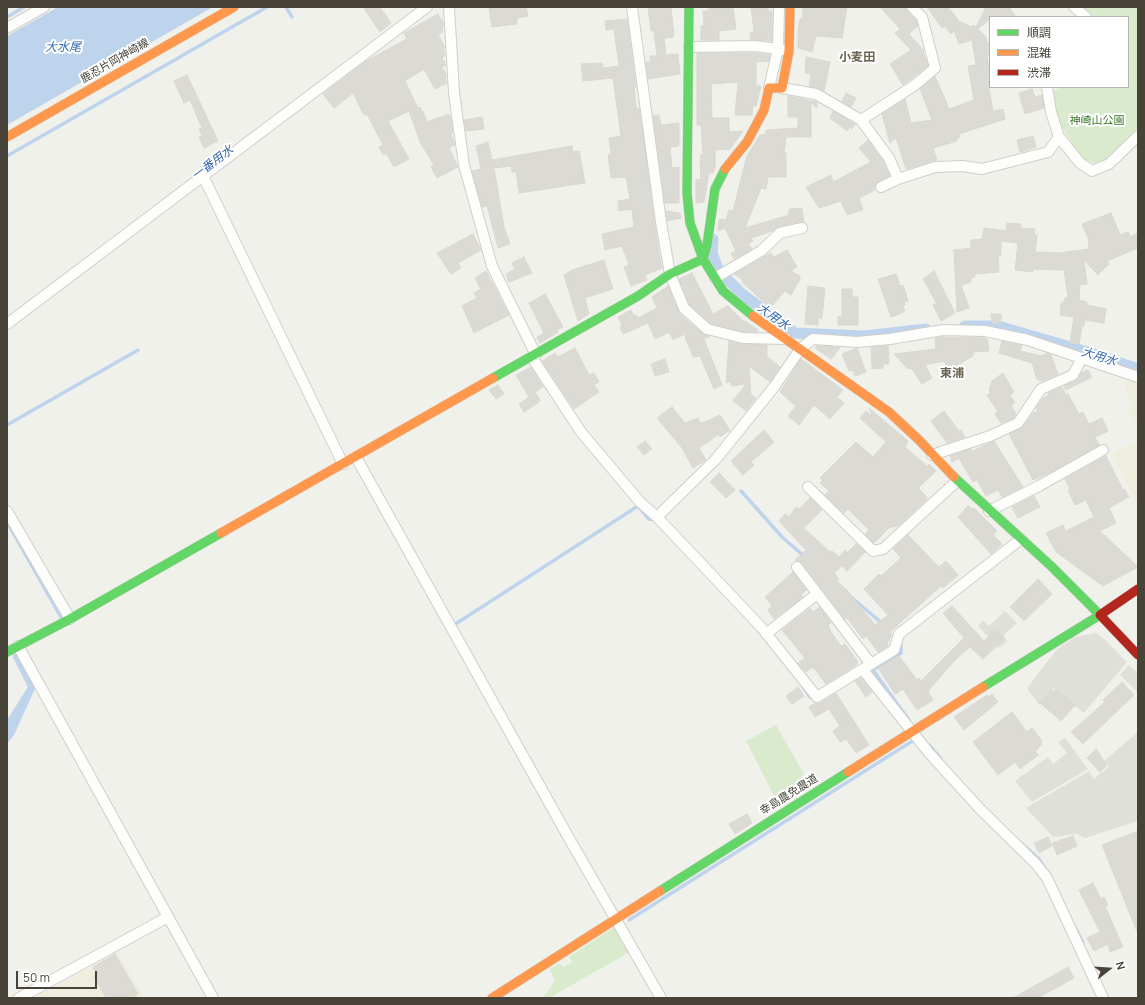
<!DOCTYPE html>
<meta charset="utf-8">
<style>
body{margin:0}
#map{position:relative;width:1145px;height:1005px;overflow:hidden;background:#f1f1ec;font-family:Manrope,"Noto Sans JP",sans-serif}
canvas{display:block}
.frame{position:absolute;inset:0;border:8px solid #474338;pointer-events:none}
.legend{position:absolute;left:989px;top:16px;width:140px;height:72px;box-sizing:border-box;background:#fff;border:1px solid #b5b4af;margin:0;padding:5px 7px;list-style:none;font-size:12px;color:#474338}
.legend li{display:flex;align-items:center;gap:8px;height:20px}
.legend b{width:20px;border:1px solid #b5b4af}
.north{position:absolute;left:1089px;top:949px;width:40px;height:40px;-webkit-text-stroke:3px #fff;paint-order:stroke;rotate:73deg;font-size:11px;font-weight:700;line-height:16px;text-align:center;color:#474338}
.north::after{content:'';display:block;margin:auto;width:14px;height:18px;background:#474338;clip-path:polygon(50% 0,100% 100%,50% 72%,0 100%)}
.scale{position:absolute;left:16px;top:971px;width:81px;height:18px;box-sizing:border-box;border:2px solid #474338;border-top:0;padding-left:5px;font-size:12px;line-height:14px;white-space:nowrap;color:#474338;-webkit-text-stroke:3px #fff;paint-order:stroke}
</style>
<div id="map">
<canvas width="1145" height="1005"></canvas>
<div class="frame"></div>
<ul class="legend">
<li><b style="height:5px;background:#63d668"></b>順調</li>
<li><b style="height:5px;background:#ff974d"></b>混雑</li>
<li><b style="height:5px;background:#b3261e"></b>渋滞</li>
</ul>
<div class="north">N</div>
<div class="scale">50 m</div>
</div>
<script>
const g = document.querySelector('canvas').getContext('2d');
g.lineJoin = 'round';
function paint(path, color) {
  g.fillStyle = color;
  g.fill(path, 'evenodd');
}
function poly(rows) {
  const path = new Path2D();
  for (const r of rows) {
    path.moveTo(r[0], r[1]);
    for (let i = 2; i < r.length; i += 2) path.lineTo(r[i], r[i + 1]);
  }
  return path;
}
function stroke(path, color, width, dash) {
  g.strokeStyle = color;
  g.lineWidth = width;
  g.lineCap = dash ? 'butt' : 'round';
  g.setLineDash(dash || []);
  g.stroke(path);
}
function write(font, color, halo, rows, align = 'center') {
  g.font = font + ' Manrope,"Noto Sans JP",sans-serif';
  g.lineWidth = 4;
  g.setLineDash([]);
  g.textBaseline = 'middle';
  g.strokeStyle = halo;
  g.fillStyle = color;
  for (const [text, x, y, turn = 0] of rows) {
    g.save();
    g.translate(x, y);
    g.rotate((+turn || 0) * Math.PI / 180);
    g.textAlign = isNaN(turn) ? turn : align;
    if (halo) g.strokeText(text, 0, 0);
    g.fillText(text, 0, 0);
    g.restore();
  }
}
paint(poly([
 [1128,379,1138,383,1138,426,1128,409,1133,407,1124,386],
 [1138,440,1138,506,1112,454],
 [118,952,144,998,34,998]
]), '#eeedde');
paint(poly([
 [1083,7,1138,7,1138,128,1107,159,1094,163,1082,159,1059,123,1052,91,1062,87,1128,87,1128,17,1092,17],
 [776,725,804,774,795,785,797,794,779,806,746,741],
 [616,926,630,952,549,998,543,998,555,980,549,969,560,963,563,967,572,962,569,957]
]), '#daebcd');
paint(poly([
 [1005,611,1017,623,1003,636,1007,641,999,648,978,626,983,621,989,626],
 [1096,633,1102,637,1127,662,1084,713,1053,688,1039,705,1027,688,1057,649,1075,637],
 [1129,665,1138,673,1138,692,1120,675],
 [1138,732,1138,821,1085,838,1077,834,1053,837,1026,808,1089,771,1094,779,1109,766,1104,761],
 [1065,738,1088,769,1032,802,1015,781,1048,757,1053,764,1067,753,1058,742]
]), '#e0e0db');
paint(poly([
 [58,7,213,7,7,125,7,36],
 [31,682,34,691,14,735,7,744,7,720]
]), '#bed4ed');
stroke(poly([
 [286,7,292,17],
 [7,17,24,7],
 [643,125,648,163],
 [7,156,267,7],
 [7,425,138,350],
 [741,491,783,538,804,556],
 [7,522,62,619],
 [851,597,883,624],
 [454,625,638,506,649,519,656,520],
 [901,642,901,653,873,670,909,720],
 [802,685,810,697],
 [929,745,941,759],
 [1022,844,1038,858,1050,875],
 [629,920,914,740],
 [1075,927,1083,943]
]), '#bed4ed', 3.5);
stroke(poly([
 [713,239,712,253,719,271,742,294,795,333,864,336,926,329],
 [965,326,998,326,1091,353,1138,369],
 [18,655,33,685]
]), '#bed4ed', 11);
const building = poly([
 [363,7,380,7,391,23,380,32,363,7],
 [489,7,526,7,528,16,517,18,517,24,492,27,489,7],
 [648,7,671,7,674,37,664,38,666,55,678,54,680,74,648,79,646,62,650,62,650,56,657,56,654,31,651,31,648,7],
 [733,7,736,29,719,31,719,40,701,40,701,26,704,26,703,11,709,11,709,8,733,7],
 [751,7,768,7,768,11,772,11,772,41,751,40,750,33,754,32,751,7],
 [803,7,847,7,842,38,816,36,812,52,798,48,798,32,800,19,802,19,803,7],
 [880,7,905,7,917,22,918,26,909,34,924,51,923,52,928,66,903,85,890,64,911,50,895,33,900,29,880,7],
 [927,7,948,7,959,21,971,27,973,25,976,27,986,7,1009,7,1016,17,990,17,990,19,978,29,986,37,987,43,990,42,990,54,987,55,990,76,989,89,993,111,1003,109,1005,119,959,134,960,137,957,138,957,141,933,148,937,160,906,169,896,138,890,143,882,114,905,99,911,123,932,120,920,89,935,76,949,109,974,100,968,66,976,65,972,40,959,44,954,31,951,34,945,26,942,28,927,7],
 [438,14,444,24,442,29,443,32,438,34,445,48,443,49,445,56,442,58,446,65,442,67,446,75,445,78,447,83,435,89,424,69,405,81,418,108,420,107,422,112,423,111,427,122,449,114,451,119,453,133,451,134,455,145,449,148,458,167,437,178,431,167,434,165,421,144,409,111,388,121,409,159,394,167,386,153,383,155,379,147,383,145,367,114,364,115,353,93,334,108,323,94,366,61,407,39,404,33,438,14],
 [627,19,636,87,634,88,636,108,639,108,640,115,659,254,662,268,645,275,647,280,631,286,624,267,629,265,622,246,605,250,602,234,634,227,632,209,619,211,618,201,630,199,626,177,611,178,608,155,611,154,609,138,621,136,613,78,583,81,581,64,602,63,603,68,619,66,614,29,606,30,605,21,627,19],
 [697,53,755,53,770,55,769,61,756,62,756,86,761,86,756,106,753,106,752,115,735,115,738,82,711,84,712,118,729,118,729,132,743,131,730,149,715,150,715,169,713,173,709,173,704,202,696,203,696,180,701,179,700,161,701,154,703,154,701,125,697,125,697,53],
 [806,57,830,62,824,91,809,86,811,74,805,73,806,57],
 [187,75,218,141,204,148,199,137,202,136,199,129,202,128,190,100,184,103,174,81,187,75],
 [1032,89,1035,97,1042,95,1044,108,1025,114,1019,93,1032,89],
 [846,93,856,98,851,107,842,101,846,93],
 [788,96,817,102,817,108,811,103,811,137,786,137,784,153,786,153,786,177,768,177,766,189,761,188,745,228,789,215,789,209,802,208,804,222,779,227,772,231,751,238,753,241,748,244,752,249,734,259,731,253,736,251,725,228,718,231,719,219,726,220,729,210,733,211,747,156,760,135,766,134,766,130,798,128,798,117,788,117,788,96],
 [833,111,855,124,852,129,850,127,847,131,830,118,833,111],
 [659,115,661,125,679,123,679,146,670,147,672,168,679,167,679,203,665,203,653,116,659,115],
 [482,117,484,129,466,131,464,120,482,117],
 [1033,136,1036,147,1020,152,1017,140,1033,136],
 [868,140,883,161,890,176,876,183,875,190,859,198,863,210,847,215,841,201,819,208,806,187,831,175,833,182,871,162,859,148,868,140],
 [488,142,492,160,572,146,573,152,579,151,585,183,519,193,516,172,512,172,511,166,494,168,504,227,510,244,498,248,487,206,482,207,472,171,481,169,476,146,488,142],
 [666,211,680,213,681,218,667,221,666,211],
 [1111,213,1120,235,1128,232,1130,237,1138,233,1138,248,1107,261,1109,264,1098,275,1084,260,1087,284,1080,285,1079,300,1087,302,1087,305,1106,309,1104,323,1085,320,1084,326,1082,326,1079,344,1070,343,1074,317,1060,315,1061,303,1063,303,1065,298,1068,298,1064,270,1033,269,1033,272,1015,270,1018,243,1001,241,1001,255,998,255,999,272,975,274,975,277,971,278,971,282,961,285,969,308,957,312,954,250,971,248,971,240,982,239,984,228,1006,231,1007,223,1021,224,1021,228,1035,229,1034,234,1037,235,1035,252,1065,253,1065,252,1089,249,1088,238,1082,224,1111,213],
 [473,234,481,250,458,263,461,268,451,274,437,253,473,234],
 [787,250,797,267,791,271,800,276,800,279,791,295,785,291,772,306,770,304,768,306,742,282,743,280,734,274,771,253,774,257,787,250],
 [524,257,532,273,509,282,506,274,515,269,512,263,524,257],
 [604,260,613,289,585,298,589,314,578,321,564,275,572,270,604,260],
 [486,271,509,315,474,333,462,306,477,298,474,293,481,289,475,278,486,271],
 [934,271,955,313,941,321,933,305,937,304,923,279,934,271],
 [692,273,713,314,728,306,744,322,745,321,758,330,757,332,744,332,710,323,689,304,679,279,692,273],
 [896,274,900,286,903,285,908,301,904,302,905,305,903,306,905,311,902,313,891,317,878,279,896,274],
 [668,286,679,313,703,334,710,336,704,339,722,385,714,389,700,356,693,357,684,334,673,340,669,332,655,339,648,323,623,334,620,327,622,325,618,317,631,310,634,316,636,315,638,318,657,308,652,297,668,286],
 [808,286,825,288,822,318,818,318,818,325,805,324,808,286],
 [842,289,852,289,852,297,858,297,858,325,838,325,838,317,842,316,842,289],
 [545,294,563,327,557,330,558,332,540,343,537,337,544,333,529,303,545,294],
 [991,314,1001,314,1001,323,992,323,991,314],
 [943,337,987,338,989,351,973,352,973,356,949,370,944,361,925,365,932,378,922,384,911,368,908,369,894,354,936,349,935,338,943,337],
 [729,341,743,344,767,345,767,357,780,367,770,382,749,366,751,395,756,398,746,411,733,401,746,384,731,386,731,381,726,383,729,341],
 [1002,341,1022,345,1020,351,1041,356,1048,353,1051,355,1058,374,1042,381,1039,380,1037,379,1032,363,999,353,1002,341],
 [817,346,839,347,840,348,831,359,815,348,817,346],
 [888,346,889,364,883,364,883,368,872,369,871,347,888,346],
 [575,348,589,375,594,373,599,382,594,385,599,392,574,409,542,361,555,353,558,357,575,348],
 [857,348,866,372,855,376,853,370,849,371,842,354,857,348],
 [665,359,669,372,655,376,651,364,665,359],
 [801,359,843,390,837,397,844,403,830,419,814,405,799,425,788,416,796,406,780,392,801,359],
 [531,367,543,387,535,392,540,400,539,402,524,412,519,404,529,397,516,375,531,367],
 [1088,370,1092,377,1066,390,1064,386,1076,381,1081,373,1088,370],
 [1003,373,1014,392,1010,395,1015,403,1011,405,1016,414,1014,418,1001,423,995,414,998,412,987,395,991,393,989,390,992,381,1003,373],
 [498,385,504,394,496,399,489,390,498,385],
 [1062,387,1066,395,1068,394,1079,414,1083,412,1089,424,1102,418,1108,431,1095,437,1099,445,1051,472,1033,480,1009,434,1023,427,1033,413,1038,411,1036,408,1043,398,1049,395,1048,393,1062,387],
 [672,407,685,423,698,418,700,423,702,422,703,423,720,415,730,430,720,437,719,434,699,448,706,460,693,468,682,448,657,418,672,407],
 [869,408,908,441,905,447,927,466,929,464,936,471,918,488,927,497,926,500,897,527,896,526,889,528,874,543,865,534,869,530,848,509,844,513,840,510,825,495,829,491,820,483,823,480,820,478,856,442,873,457,886,442,860,418,866,411,873,417,869,408],
 [944,411,959,431,961,430,965,437,947,443,931,421,944,411],
 [764,430,774,442,751,462,754,465,743,475,731,461,764,430],
 [645,441,652,449,644,455,637,447,645,441],
 [994,441,1023,487,1002,497,998,490,986,496,977,480,973,482,959,458,952,462,950,456,971,449,972,451,994,441],
 [1106,456,1123,490,1125,489,1129,497,1109,508,1116,523,1100,531,1138,567,1103,586,1056,552,1046,533,1063,525,1066,531,1094,517,1086,500,1075,505,1068,490,1070,489,1065,479,1106,456],
 [719,473,735,490,726,498,710,482,719,473],
 [1034,496,1040,507,1018,518,1012,507,1034,496],
 [810,498,822,510,804,528,830,552,832,551,839,557,845,550,847,553,856,544,865,552,847,571,842,566,834,573,839,579,837,581,847,590,875,625,888,615,864,589,879,574,881,576,901,558,893,549,908,535,939,567,946,561,958,575,943,588,941,586,890,632,892,634,887,644,888,646,878,652,866,636,863,639,847,618,845,619,802,563,795,560,806,550,779,521,785,514,789,517,796,507,799,509,810,498],
 [968,506,972,509,974,508,997,531,993,535,1002,544,991,554,958,517,968,506],
 [793,572,806,590,801,595,803,597,774,619,768,610,772,606,765,597,793,572],
 [1038,579,1052,594,1024,621,1010,607,1038,579],
 [952,606,984,641,995,630,1005,638,983,659,970,647,955,660,928,691,933,700,917,710,903,689,895,694,878,668,899,656,917,680,919,678,921,681,964,638,943,613,952,606],
 [820,607,831,623,828,625,831,632,841,646,845,644,858,662,855,666,826,684,813,667,806,672,804,670,798,663,805,658,782,630,810,608,813,612,820,607],
 [861,678,872,692,866,697,855,681,861,678],
 [1122,682,1134,695,1083,744,1071,732,1105,702,1103,700,1122,682],
 [798,687,804,696,792,704,786,696,798,687],
 [1052,689,1054,692,1056,689,1075,705,1061,721,1040,703,1052,689],
 [836,693,869,745,856,753,846,739,840,742,833,731,840,726,829,709,815,717,809,707,815,703,820,703,836,693],
 [992,694,998,702,964,730,954,717,987,695,989,697,992,694],
 [1012,712,1027,732,1032,728,1042,741,1040,742,1042,744,1035,752,1039,755,1029,762,1020,769,1015,762,998,775,973,742,1012,712],
 [1096,749,1107,765,1100,772,1087,758,1096,749],
 [747,814,752,823,735,834,729,824,747,814],
 [1138,831,1138,934,1102,845,1138,831],
 [1073,836,1077,846,1057,855,1052,843,1073,836],
 [1048,837,1052,846,1039,853,1034,843,1048,837],
 [1093,883,1101,899,1104,897,1108,905,1105,906,1123,947,1110,952,1108,944,1094,951,1087,938,1100,932,1079,890,1093,883],
 [115,954,138,994,131,998,106,998,94,976,97,974,93,967,115,954],
 [1068,967,1074,978,1038,998,1013,998,1068,967]
]);
paint(building, '#dbdad4');
stroke(building, '#d9d8d1', 1);
const street = poly([
 [449,7,454,93,464,165,492,266,536,355],
 [632,7,661,222,670,274,684,308,707,329,743,338,786,339],
 [1074,7,1086,17],
 [7,28,44,7],
 [689,47,755,46,786,50],
 [1047,87,1051,112,1059,137,1080,163,1092,171,1109,164,1138,136],
 [769,88,778,49,779,7],
 [782,88,816,94,861,120,889,158,898,179,935,167,963,166,982,169,1048,152,1059,137],
 [861,120,915,85,935,68,922,17,912,7],
 [203,176,343,464],
 [881,187,898,179],
 [715,278,761,251,780,233,802,228],
 [7,324,427,7],
 [533,359,581,432,640,502,657,517,761,627,817,697,894,650,899,634,1021,539],
 [932,455,990,436,1018,423,1041,389,1073,375,1082,358],
 [357,459,570,840,661,998],
 [808,487,873,551,883,549,957,481],
 [7,511,70,619],
 [989,511,1039,486,1103,450],
 [657,517,716,459,774,387,801,348,813,339,857,342,890,339,943,330,985,331,1028,340,1138,377],
 [797,567,871,664],
 [766,634,817,594],
 [18,646,213,998],
 [863,670,929,753,980,809,1036,864,1047,878,1103,998],
 [19,998,168,917]
]);
const fast = poly([
 [689,7,687,193,690,223,703,259,723,291,753,316],
 [493,378,638,296,670,274,703,259,707,245,715,189,725,169],
 [954,477,1051,566,1100,615,983,687],
 [7,652,70,619,221,533],
 [660,891,848,772]
]);
const slow = poly([
 [7,137,234,7],
 [725,169,747,142,764,110,769,88,782,88,789,51,790,7],
 [753,316,889,412,919,440,954,477],
 [221,533,493,378],
 [848,772,983,687],
 [492,998,660,891]
]);
const jam = poly([
 [1138,589,1100,615,1138,655]
]);
stroke(street, '#cfcec9', 12);
stroke(fast, '#d0cec3', 10);
stroke(slow, '#d0cec3', 10);
stroke(jam, '#d0cec3', 10);
stroke(street, '#fdfdfc', 10);
stroke(fast, '#63d668', 9);
stroke(slow, '#ff974d', 9);
stroke(jam, '#b3261e', 9);
write('11px', '#474338', '#fff', [
 ["鹿忍片岡神崎線",115,61,-30],
 ["幸島農免農道",789,795,-32]
]);
write('11px', '#3e772d', '#fff', [
 ["神崎山公園",1097,121]
]);
write('italic 12px', '#3569af', '#fff', [
 ["大水尾",63,48],
 ["一番用水",213,163,-37],
 ["大用水",773,317,36],
 ["大用水",1099,357,17]
]);
write('bold 12px', '#69634f', '#fff', [
 ["小麦田",857,58],
 ["東浦",952,374]
]);
</script>
